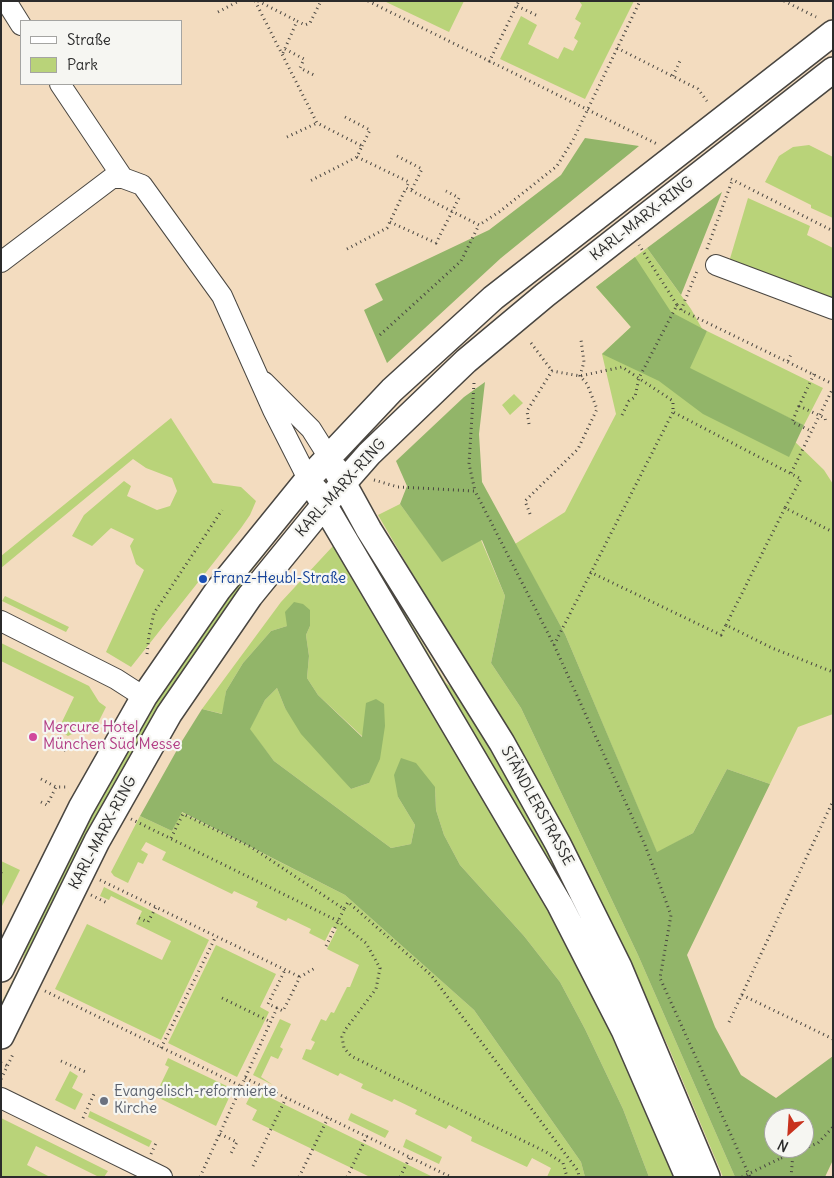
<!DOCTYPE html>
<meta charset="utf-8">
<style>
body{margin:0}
#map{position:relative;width:834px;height:1178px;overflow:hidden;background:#f3dcbf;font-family:Delius,sans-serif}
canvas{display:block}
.frame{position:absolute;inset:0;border:2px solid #2b2b2b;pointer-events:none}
.legend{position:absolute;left:20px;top:20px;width:162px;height:65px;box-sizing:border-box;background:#f6f6f2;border:1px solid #a5a5a2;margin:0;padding:6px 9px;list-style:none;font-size:15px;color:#2b2b2b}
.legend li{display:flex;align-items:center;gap:10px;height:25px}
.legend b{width:25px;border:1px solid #a5a5a2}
.north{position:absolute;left:764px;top:1108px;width:50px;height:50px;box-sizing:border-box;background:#f6f6f2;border:1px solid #a5a5a2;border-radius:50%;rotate:206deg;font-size:14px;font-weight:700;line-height:20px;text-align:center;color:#2b2b2b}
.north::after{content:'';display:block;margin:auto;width:18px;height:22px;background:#c8321e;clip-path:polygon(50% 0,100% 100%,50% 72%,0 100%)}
</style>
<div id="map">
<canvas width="834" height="1178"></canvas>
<div class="frame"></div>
<ul class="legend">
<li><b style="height:6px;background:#fff"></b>Straße</li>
<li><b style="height:14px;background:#b9d379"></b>Park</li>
</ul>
<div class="north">N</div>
</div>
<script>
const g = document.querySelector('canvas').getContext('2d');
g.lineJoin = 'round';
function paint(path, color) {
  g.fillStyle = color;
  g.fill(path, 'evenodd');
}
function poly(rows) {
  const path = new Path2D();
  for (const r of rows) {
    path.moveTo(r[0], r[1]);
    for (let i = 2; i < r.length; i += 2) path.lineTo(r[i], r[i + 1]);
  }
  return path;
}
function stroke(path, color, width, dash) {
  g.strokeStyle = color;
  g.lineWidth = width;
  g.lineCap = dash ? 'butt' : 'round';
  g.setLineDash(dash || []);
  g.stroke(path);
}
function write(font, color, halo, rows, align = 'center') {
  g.font = font + ' Delius,sans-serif';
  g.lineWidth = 4.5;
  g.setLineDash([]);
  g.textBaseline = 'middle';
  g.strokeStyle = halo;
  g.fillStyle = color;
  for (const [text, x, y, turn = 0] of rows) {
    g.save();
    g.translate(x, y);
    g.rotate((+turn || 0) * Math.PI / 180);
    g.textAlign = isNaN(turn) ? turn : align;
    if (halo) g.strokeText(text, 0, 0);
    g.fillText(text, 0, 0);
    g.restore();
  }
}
paint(poly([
 [384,1,464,1,449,32],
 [579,1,634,1,585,99,500,59,521,16,537,25,528,44,558,59,564,47,573,51,578,41,574,38,581,23,575,19,582,5],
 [809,145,833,157,833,218,811,208,811,205,765,182,779,156,793,147],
 [748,198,810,226,807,235,833,248,833,309,729,262],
 [647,248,691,309,705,334,707,331,823,388,804,425,753,401,824,470,833,484,833,714,798,727,770,784,727,769,693,833,657,853,565,634,515,544,565,512,616,414,602,354,631,327,596,287],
 [514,394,523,403,510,415,502,405],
 [171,418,213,483,241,487,256,501,250,515,241,528,131,667,106,652,144,570,136,564,130,546,134,539,111,528,92,546,72,536,84,515,124,481,131,486,127,496,157,510,170,506,177,491,172,478,146,468,133,459,1,568,1,556],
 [400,504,442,561,481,540,505,596,491,663,521,708,638,955,735,1177,723,1177,668,1046,580,861,378,515],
 [286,518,290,522,245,579,236,600,1,1017,1,1004,22,962,29,937,88,813,176,664],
 [353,526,446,683,462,696,504,766,614,980,350,528],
 [333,546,338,549,542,894,595,995,676,1177,649,1177,623,1109,585,1029,560,982,524,936,460,865,444,835,436,810,435,787,398,797,415,825,411,844,391,848,274,761,249,729,265,700,277,688,285,708,351,789,369,783,363,737,318,695,307,678,309,656,306,635,310,626,287,626,271,631,243,663,226,691,223,714,202,709,281,602],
 [5,596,69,627,66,632,2,601],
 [1,643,89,686,99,702,106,707,96,727,80,730,68,736,58,730,74,697,1,661],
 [181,812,345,895,474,1010,581,1162,585,1177,547,1177,551,1168,532,1158,527,1167,471,1141,472,1137,449,1125,446,1129,415,1114,417,1110,394,1099,392,1102,361,1088,363,1084,340,1073,338,1076,302,1059,306,1049,311,1050,315,1042,311,1040,321,1019,326,1021,331,1012,334,1013,347,987,350,987,359,965,327,949,337,929,332,927,325,941,309,933,311,929,288,918,286,921,256,907,258,902,234,891,232,894,162,860,166,852,146,842,141,850,148,854,143,864,138,862,128,883,114,876,111,872,140,816,172,831],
 [1,861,20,870,1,908],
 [104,887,209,940,161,1040,55,989,87,924,162,960,171,941,136,924,142,911,111,896,109,900,100,896],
 [216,945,276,974,260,1007,269,1012,237,1077,168,1043],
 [280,1019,291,1024,280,1047,283,1049,278,1059,271,1056,261,1077,273,1085,253,1075],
 [168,1058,233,1089,216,1126,155,1096,169,1067,165,1065],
 [70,1071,78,1076,72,1088,83,1094,75,1110,55,1100],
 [252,1092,258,1092,273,1099,433,1177,370,1177,252,1120,257,1110,246,1104],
 [90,1111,152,1141,149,1147,88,1117],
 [351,1113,389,1131,385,1138,348,1120],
 [1,1118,108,1171,104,1177,99,1177,36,1146,27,1165,50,1177,1,1177],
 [406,1139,442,1157,439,1164,403,1147]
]), '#b9d379');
paint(poly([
 [585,138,639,146,501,258,387,363,364,310,383,300,375,284,489,230,561,175],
 [722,192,681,295,647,248],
 [635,257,671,312,707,331,690,368,804,425,789,457,703,414,659,381,602,354,631,327,596,287],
 [485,382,479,434,482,482,565,634,657,852,693,833,727,769,770,784,687,955,715,1027,741,1075,776,1098,833,1056,833,1160,825,1177,735,1177,638,955,521,708,491,663,505,596,482,540,442,562,400,504,407,486,396,461,464,397],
 [774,1118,804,1118,804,1148,774,1148],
 [294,602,303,604,310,610,310,626,306,635,309,656,307,678,318,695,362,737,366,703,376,699,384,704,385,726,380,759,369,783,351,789,301,734,285,708,277,688,265,700,250,729,274,761,391,848,411,844,415,825,398,797,394,775,401,758,416,763,435,787,436,810,444,835,460,865,524,936,560,982,585,1029,623,1109,649,1177,585,1177,581,1162,474,1010,345,895,182,812,172,831,140,816,182,741,202,709,222,714,226,691,243,663,271,631,287,626,285,612]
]), '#92b569');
const minor = poly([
 [6,1,21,25],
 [60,84,123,178],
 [1,262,112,178,123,178,142,185,222,296,273,410,308,479],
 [716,265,833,309],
 [264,382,311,429,328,456],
 [1,621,116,679,144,697],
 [1,1098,162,1177]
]);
const major = poly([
 [336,470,369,530,502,743,558,844,619,967,707,1177],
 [316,491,560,905,624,1030,688,1177],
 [1,969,81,808,144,697,218,590,308,479,392,390,493,298,833,33],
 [1,1036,97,841,169,714,250,596,325,504,369,454,466,361,545,295,833,70]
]);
stroke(minor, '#494641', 22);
stroke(major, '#494641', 28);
stroke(poly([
 [255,1,317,123,362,146,357,157,310,181],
 [258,1,297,21],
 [368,1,657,144],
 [784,1,816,17],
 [517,6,538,16],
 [218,12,239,1],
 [617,48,698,89,707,101],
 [285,49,304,59,300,68,316,76],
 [283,53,297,21,305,25,310,23,321,1],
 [489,62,519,1],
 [673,76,680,61],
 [345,117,370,130,362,146],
 [287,137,317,123],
 [397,156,422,169,411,191],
 [357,157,409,182,406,188,479,225,499,212,557,166,573,140,640,1],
 [731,179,833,231],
 [390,222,436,243,459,198,446,191],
 [347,249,387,228,406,188],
 [707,249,732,181],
 [677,305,681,310,833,384],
 [681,310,698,269],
 [380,335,461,261,479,225],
 [531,343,552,371],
 [788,361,792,352],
 [814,374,799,406,825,418,826,422],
 [474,383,469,464,475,491],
 [799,406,792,422,811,431],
 [622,415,629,401,635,397,639,378,677,305,639,245],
 [529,424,527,411,552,371,580,376,622,367,673,401,673,412,801,479,785,508,833,532],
 [791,473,833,388],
 [374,480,398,487,475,491,554,645,645,845,671,915,660,978,750,1177],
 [530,514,525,501,578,449,597,409,587,384,580,376,584,362,581,340],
 [590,572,721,635,726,625,772,648,833,672],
 [726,625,785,508],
 [554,645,673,412],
 [147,654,149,635,154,613,222,510],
 [51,744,69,752],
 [41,779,56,787],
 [41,802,47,805,56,787,66,787],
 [131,819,338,921,366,943,380,968,376,989,345,1030,342,1037,344,1048,351,1056,546,1152,563,1163,567,1177],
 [171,838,183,814,251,847,344,909,348,902,431,975,578,1171,579,1177],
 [1,873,2,874],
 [100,880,300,977],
 [91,895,107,903],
 [139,918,148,922,156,907],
 [326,946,344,909],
 [45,991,243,1087],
 [742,995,833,1039],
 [222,998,271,1022],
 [277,1008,268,1004,285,970],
 [729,1022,833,801],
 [161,1048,216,936],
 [61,1061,88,1073],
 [1,1063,8,1066],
 [245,1078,451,1177],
 [1,1079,14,1052],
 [83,1118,94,1094],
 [220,1134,237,1142,230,1155],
 [151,1154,156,1143],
 [781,1158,818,1143,833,1127],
 [253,1166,286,1098],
 [200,1177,277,1008,283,1011,300,977,315,968],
 [299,1177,328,1118],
 [347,1177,367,1136],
 [400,1177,410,1157],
 [791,1177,793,1153]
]), '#494641', 3, [1, 4]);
stroke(minor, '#fff', 20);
stroke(major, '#fff', 25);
stroke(poly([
 [742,1177,781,1158]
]), '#494641', 3, [1, 4]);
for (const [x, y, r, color] of [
 [203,579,5,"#1a4fb4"],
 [33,737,5,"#d1479c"],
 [104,1101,5,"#6b7280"]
]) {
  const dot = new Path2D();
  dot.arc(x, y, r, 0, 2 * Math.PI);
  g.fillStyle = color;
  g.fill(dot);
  stroke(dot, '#f6f6f2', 2);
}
write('15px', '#2b2b2b', '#f6f6f2', [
 ["KARL-MARX-RING",642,219,-38],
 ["KARL-MARX-RING",341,488,-48],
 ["STÄNDLERSTRASSE",537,806,61],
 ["KARL-MARX-RING",103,833,-62]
]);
write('15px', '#164399', '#f6f6f2', [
 ["Franz-Heubl-Straße",213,579]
], 'left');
write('15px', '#b23c85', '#f6f6f2', [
 ["Mercure Hotel",43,728],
 ["München Süd Messe",43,745]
], 'left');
write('15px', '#5b616d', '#f6f6f2', [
 ["Evangelisch-reformierte",114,1092],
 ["Kirche",114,1109]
], 'left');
</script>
